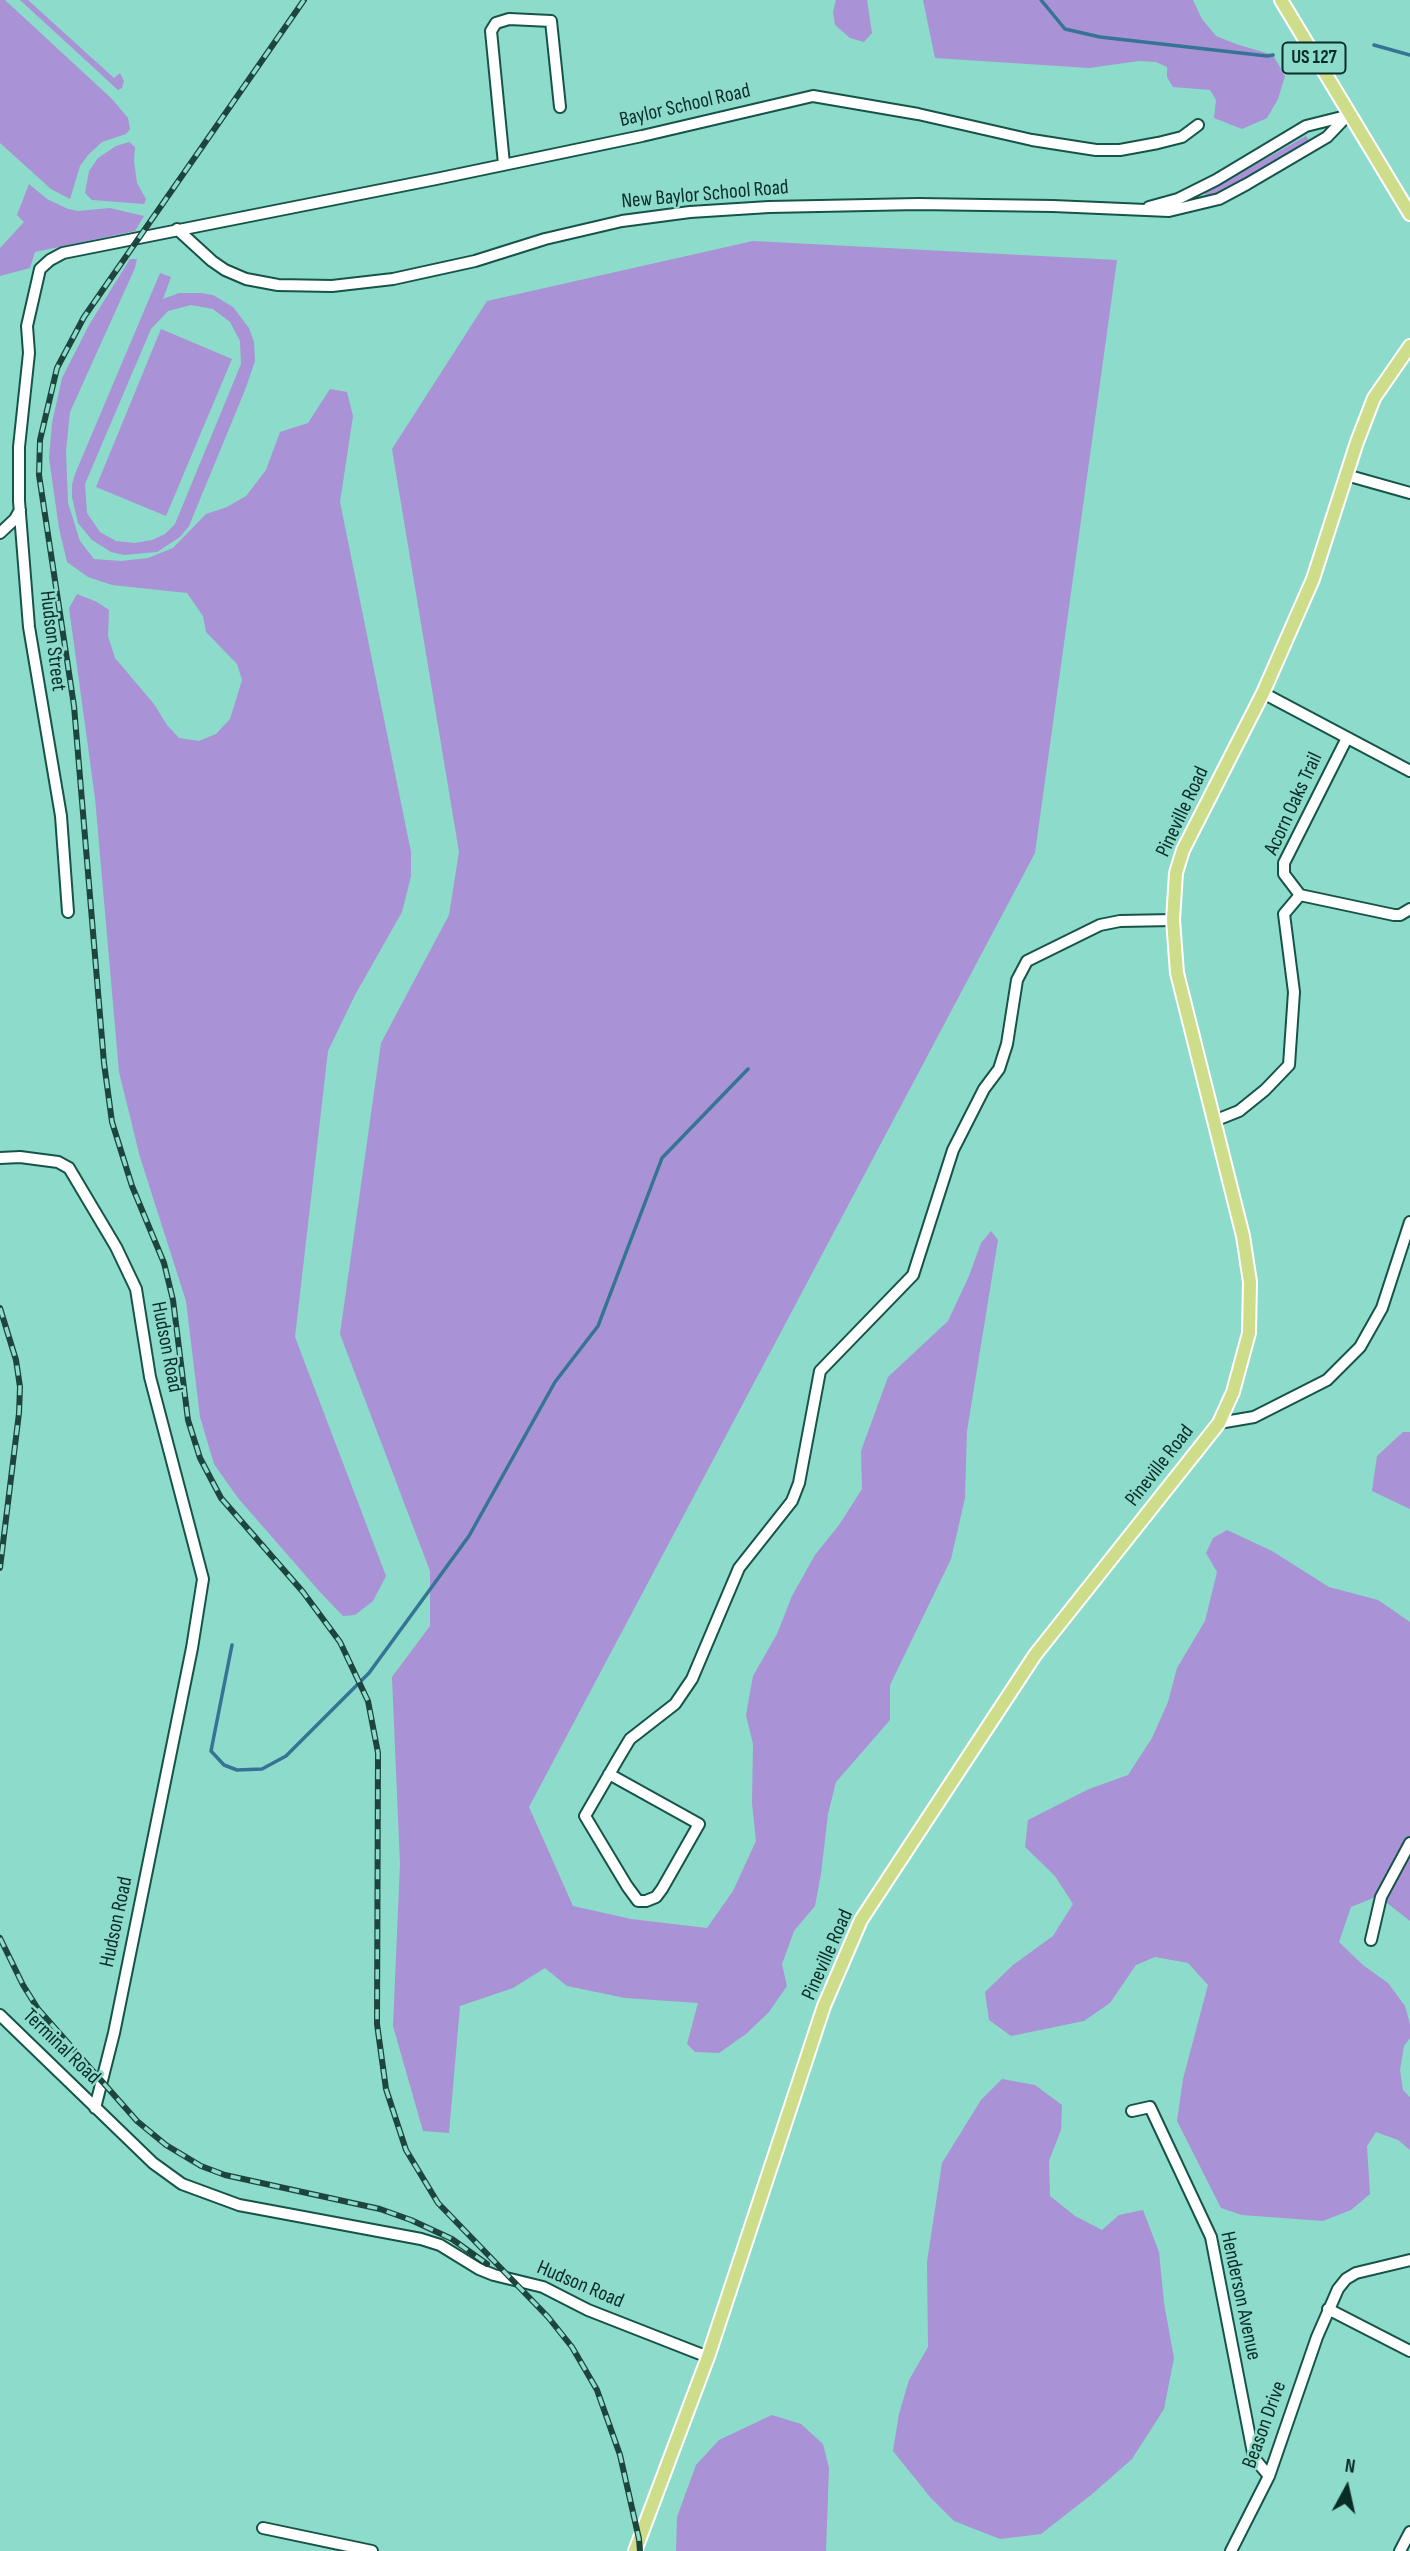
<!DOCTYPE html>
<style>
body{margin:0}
#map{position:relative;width:1410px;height:2551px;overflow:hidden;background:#8ddbca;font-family:"Sofia Sans Condensed",sans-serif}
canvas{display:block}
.north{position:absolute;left:1312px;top:2453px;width:70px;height:70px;-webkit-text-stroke:5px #8ddbca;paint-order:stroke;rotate:8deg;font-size:19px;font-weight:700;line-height:28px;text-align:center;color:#0a2c26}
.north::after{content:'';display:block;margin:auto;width:24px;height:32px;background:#0a2c26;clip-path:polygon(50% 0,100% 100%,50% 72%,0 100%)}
</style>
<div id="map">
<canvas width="1410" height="2551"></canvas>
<div class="north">N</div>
</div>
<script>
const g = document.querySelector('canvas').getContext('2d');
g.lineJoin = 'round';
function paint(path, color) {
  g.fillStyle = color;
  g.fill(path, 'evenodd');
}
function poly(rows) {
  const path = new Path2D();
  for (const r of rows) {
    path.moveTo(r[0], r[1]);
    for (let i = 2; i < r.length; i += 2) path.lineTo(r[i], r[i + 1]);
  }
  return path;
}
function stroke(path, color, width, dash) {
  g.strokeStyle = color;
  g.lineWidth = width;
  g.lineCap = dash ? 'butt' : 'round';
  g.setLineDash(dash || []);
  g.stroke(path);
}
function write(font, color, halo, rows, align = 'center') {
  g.font = font + ' "Sofia Sans Condensed",sans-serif';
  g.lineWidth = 5;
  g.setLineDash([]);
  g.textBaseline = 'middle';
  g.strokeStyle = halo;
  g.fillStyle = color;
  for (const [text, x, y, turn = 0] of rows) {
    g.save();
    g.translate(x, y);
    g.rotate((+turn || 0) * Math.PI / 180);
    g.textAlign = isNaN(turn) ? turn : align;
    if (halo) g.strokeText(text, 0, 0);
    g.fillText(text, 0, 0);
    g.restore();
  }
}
paint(poly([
 [0,0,5,0,112,99,128,118,130,129,126,134,102,142,88,155,80,166,70,199,51,189,0,143],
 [20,0,28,0,114,78,120,73,124,81,122,88,118,90],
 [836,0,867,0,872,33,864,42,850,38,835,25,833,12],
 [923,0,1193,0,1202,19,1216,36,1236,44,1273,55,1285,76,1278,99,1267,118,1242,129,1214,118,1216,100,1210,90,1173,87,1167,77,1167,67,1156,62,1139,61,1089,68,935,58],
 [1306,136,1310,142,1231,188,1206,198,1205,193],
 [129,142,135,147,134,161,137,183,146,199,144,204,92,200,85,193,89,171,98,158,116,146],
 [29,184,47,199,68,209,78,211,110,208,144,216,135,231,35,252,30,268,0,276,0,248,24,222,17,215],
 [753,241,1117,260,1035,853,529,1807,573,1906,631,1919,707,1928,733,1891,756,1841,752,1803,753,1744,746,1715,753,1676,777,1634,792,1596,815,1555,839,1525,862,1489,861,1451,888,1377,948,1321,969,1276,981,1243,991,1231,998,1240,967,1431,965,1498,951,1559,890,1685,890,1720,836,1782,828,1814,821,1874,815,1906,794,1931,782,1964,787,1986,769,2012,746,2034,719,2053,695,2052,687,2044,698,2003,625,1998,567,1986,545,1968,513,1988,460,2006,449,2133,423,2131,393,2026,400,1864,392,1677,430,1626,430,1571,340,1334,381,1043,449,915,459,852,392,449,487,301],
 [130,259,137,259,135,268,70,412,66,451,68,503,80,541,94,559,121,561,148,558,173,548,206,514,227,507,246,496,266,470,280,432,308,423,330,389,347,392,353,416,340,502,411,852,411,876,402,912,355,995,328,1051,295,1337,386,1576,373,1601,355,1615,343,1616,320,1592,238,1498,214,1464,200,1417,186,1301,140,1157,119,1072,95,798,69,608,77,594,97,602,109,610,108,636,115,658,154,704,167,725,179,738,199,741,216,734,230,719,242,680,237,664,206,632,203,616,187,593,112,585,88,577,67,562,59,528,49,458,52,423,62,378,89,325],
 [160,273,171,277,163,299,179,293,201,293,213,295,233,307,249,328,254,342,255,361,245,390,189,526,180,537,157,552,124,555,111,552,92,540,78,523,72,497,72,485,75,474],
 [191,305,213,309,230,322,240,341,241,364,175,524,165,534,152,540,135,543,116,541,100,532,87,513,85,484,151,329,168,311],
 [161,329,232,359,166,516,96,487],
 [1403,1432,1410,1432,1410,1509,1372,1491,1377,1456],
 [1227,1530,1272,1551,1329,1587,1378,1600,1410,1622,1410,1921,1378,1896,1351,1907,1339,1942,1363,1965,1388,1983,1405,2006,1410,2024,1410,2038,1404,2046,1400,2070,1403,2090,1410,2097,1410,2150,1398,2140,1376,2132,1367,2146,1370,2194,1351,2210,1323,2221,1242,2215,1221,2208,1177,2121,1183,2079,1208,1985,1188,1963,1155,1957,1136,1965,1110,2003,1084,2021,1011,2036,989,2020,985,1992,1013,1965,1053,1936,1073,1904,1055,1876,1025,1847,1028,1820,1089,1789,1128,1775,1152,1738,1168,1702,1177,1668,1205,1621,1217,1572,1206,1553,1213,1538],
 [1002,2079,1035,2085,1062,2105,1061,2130,1049,2161,1050,2196,1075,2216,1102,2230,1119,2215,1143,2210,1159,2252,1164,2303,1174,2358,1164,2409,1132,2459,1091,2495,1041,2534,1000,2539,954,2521,930,2497,893,2451,899,2414,909,2380,928,2347,927,2262,942,2163,981,2100],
 [772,2415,801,2424,823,2444,829,2468,826,2551,676,2551,677,2517,696,2465,719,2440]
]), '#a992d5');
stroke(poly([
 [1041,0,1065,29,1100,37,1267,56,1273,55],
 [1374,45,1410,55],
 [232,1645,211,1751,224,1765,237,1770,262,1769,286,1756,369,1673,469,1536,555,1382,598,1326,662,1158,748,1069]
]), '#357495', 3.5);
const minor = poly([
 [504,164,491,31,496,23,509,19,551,21,560,107],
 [1149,207,1178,199,1216,180,1306,126,1346,116],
 [177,229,212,261,225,270,246,279,278,285,332,286,393,279,475,261,545,239,622,221,690,212,769,207,918,204,1053,206,1169,211,1219,199,1247,184,1327,137,1348,115],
 [1346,475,1410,493],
 [0,533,15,519,20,510],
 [1263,693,1410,771],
 [1347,738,1284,863,1284,874,1300,895,1394,915,1400,915,1410,909],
 [68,912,61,816,29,627,19,501,19,447,29,353,27,326,40,269,50,260,63,253,436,179,642,136,813,96,918,114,1032,140,1096,150,1120,150,1158,143,1182,137,1198,125],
 [1214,1121,1239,1111,1265,1090,1289,1065,1294,992,1284,914,1300,895],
 [0,1158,20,1157,58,1162,69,1168,116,1247,136,1289,150,1377,203,1579,192,1648,114,2033,95,2108],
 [1219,1423,1254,1417,1327,1380,1360,1347,1382,1308,1410,1222],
 [609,1774,699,1824,662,1889,656,1897,646,1901,638,1901,627,1886,585,1816,618,1759,630,1739,675,1704,692,1679,739,1568,792,1501,799,1483,820,1371,913,1275,953,1150,984,1089,999,1069,1007,1044,1017,980,1027,961,1100,925,1120,921,1173,920],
 [1371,1940,1381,1897,1410,1843],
 [0,2015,153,2163,182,2184,239,2205,421,2239,440,2245,479,2269,494,2275,543,2287,588,2310,708,2357],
 [1132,2111,1150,2107,1211,2237,1254,2458,1269,2476],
 [1328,2309,1410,2351],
 [263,2528,372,2551],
 [1231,2551,1269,2476,1317,2337,1338,2289,1346,2279,1356,2273,1410,2260],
 [1400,2551,1410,2532]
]);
const major = poly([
 [1281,0,1410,214],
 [635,2551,708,2357,824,2006,861,1920,1035,1655,1219,1423,1233,1392,1249,1333,1250,1282,1243,1236,1177,973,1173,920,1176,873,1183,850,1263,693,1313,579,1357,442,1374,398,1410,346]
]);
stroke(minor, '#165449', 14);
stroke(major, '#fff', 16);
stroke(minor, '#fff', 10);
stroke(major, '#cddd89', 12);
const rail = poly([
 [304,0,84,317,57,368,40,440,39,475,74,706,104,1063,112,1122,132,1186,164,1263,173,1300,188,1420,200,1458,221,1498,303,1592,340,1642,368,1701,378,1753,377,2024,386,2089,406,2150,438,2203,548,2317,572,2347,597,2390,620,2455,639,2539,640,2551],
 [0,1308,16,1360,20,1387,19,1413,0,1568],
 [0,1938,23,1985,38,2009,137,2121,166,2145,201,2166,225,2175,380,2209,411,2220,452,2239,487,2264]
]);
stroke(rail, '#1d453e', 6);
stroke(rail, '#8ddbca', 3.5, [10]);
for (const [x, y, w] of [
 [1314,58,63]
]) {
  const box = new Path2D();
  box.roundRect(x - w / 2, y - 15.5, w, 31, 5);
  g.fillStyle = '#8ddbca';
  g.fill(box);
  stroke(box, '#0a2c26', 2);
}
write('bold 19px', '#0a2c26', null, [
 ["US 127",1314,58]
]);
write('21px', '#0a2c26', '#8ddbca', [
 ["Baylor School Road",685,106,-13],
 ["New Baylor School Road",705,195,-5],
 ["Hudson Street",52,641,83],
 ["Acorn Oaks Trail",1294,804,-65],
 ["Pineville Road",1183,812,-65],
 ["Hudson Road",166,1347,79],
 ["Pineville Road",1160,1466,-52],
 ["Hudson Road",117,1922,-78],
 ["Pineville Road",828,1955,-66],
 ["Terminal Road",61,2047,44],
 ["Hudson Road",580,2285,23],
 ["Henderson Avenue",1240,2296,78],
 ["Beason Drive",1265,2425,-70]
]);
</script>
